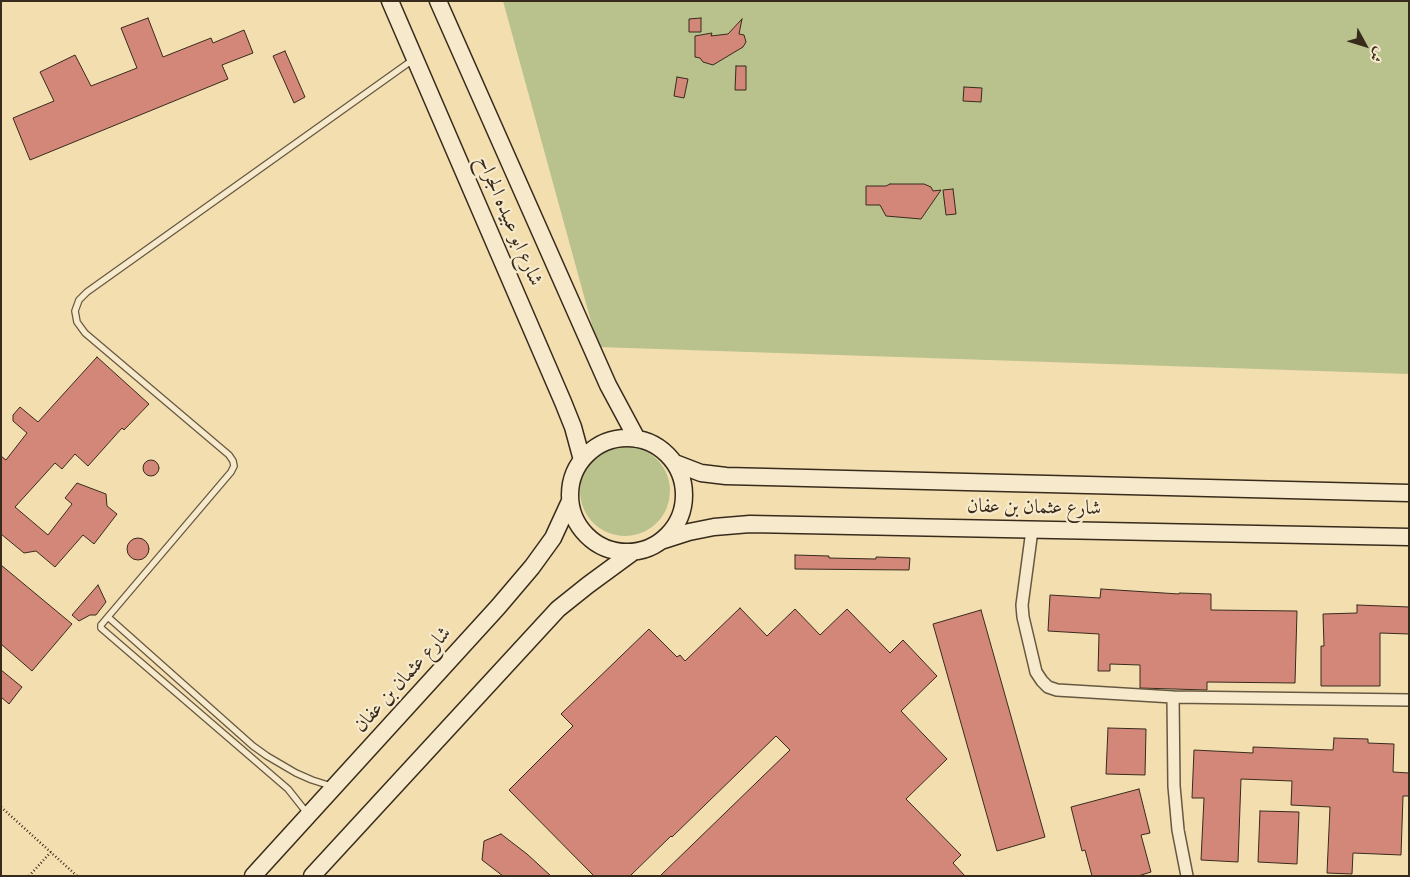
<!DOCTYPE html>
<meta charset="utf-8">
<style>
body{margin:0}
#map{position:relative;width:1410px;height:877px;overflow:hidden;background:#f3deb0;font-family:Alegreya,Amiri,serif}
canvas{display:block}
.frame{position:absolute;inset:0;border:2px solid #382b1c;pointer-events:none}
.north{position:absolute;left:1340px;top:20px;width:50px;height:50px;-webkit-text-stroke:4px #f7eacc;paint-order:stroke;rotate:129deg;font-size:14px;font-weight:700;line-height:20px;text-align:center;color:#382b1c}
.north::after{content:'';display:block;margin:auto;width:18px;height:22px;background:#382b1c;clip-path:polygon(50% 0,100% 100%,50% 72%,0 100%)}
</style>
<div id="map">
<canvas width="1410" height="877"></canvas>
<div class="frame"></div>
<div class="north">ش</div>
</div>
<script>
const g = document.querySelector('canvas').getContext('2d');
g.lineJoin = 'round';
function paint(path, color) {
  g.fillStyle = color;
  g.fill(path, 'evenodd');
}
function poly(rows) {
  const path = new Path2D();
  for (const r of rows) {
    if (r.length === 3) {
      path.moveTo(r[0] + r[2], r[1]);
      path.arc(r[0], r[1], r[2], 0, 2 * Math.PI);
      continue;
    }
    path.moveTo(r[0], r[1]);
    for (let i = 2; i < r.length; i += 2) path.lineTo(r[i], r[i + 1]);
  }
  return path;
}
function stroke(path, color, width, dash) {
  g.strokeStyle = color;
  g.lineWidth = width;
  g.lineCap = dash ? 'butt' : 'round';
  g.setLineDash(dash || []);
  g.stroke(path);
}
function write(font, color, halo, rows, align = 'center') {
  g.font = font + ' Alegreya,Amiri,serif';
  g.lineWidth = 4.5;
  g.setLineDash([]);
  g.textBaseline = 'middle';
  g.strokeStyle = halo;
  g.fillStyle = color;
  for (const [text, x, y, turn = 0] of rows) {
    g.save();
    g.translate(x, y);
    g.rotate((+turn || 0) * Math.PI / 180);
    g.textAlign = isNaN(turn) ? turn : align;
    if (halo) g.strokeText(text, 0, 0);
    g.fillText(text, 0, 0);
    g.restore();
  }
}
paint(poly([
 [503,1,1409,1,1409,374,598,347],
 [625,491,45]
]), '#b9c28d');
const building = poly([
 [148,18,163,57,211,38,213,43,244,30,253,53,222,65,228,79,30,160,13,118,54,101,40,72,75,55,91,86,137,68,121,28,148,18],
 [701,18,701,32,689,32,689,19,701,18],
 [742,19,739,34,744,35,746,42,743,47,713,65,703,62,700,58,695,57,695,36,712,33,711,36,728,34,742,19],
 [285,51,305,97,294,103,273,56,285,51],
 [736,66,746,66,746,90,735,90,736,66],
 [677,77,688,79,684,98,674,96,677,77],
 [964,87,982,88,981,102,963,101,964,87],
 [890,184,924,184,931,187,933,191,941,190,921,219,886,216,880,205,866,205,866,186,886,186,890,184],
 [953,189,956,214,946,215,943,190,953,189],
 [97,357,149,404,124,430,122,428,88,466,75,454,62,469,55,463,15,507,48,535,72,504,65,498,77,483,106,494,107,506,117,514,94,544,83,535,55,567,36,551,24,553,1,534,1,456,6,460,27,433,13,421,13,415,20,407,38,422,97,357],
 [151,468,8],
 [138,549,11],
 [795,555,829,556,829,558,876,559,876,557,910,558,909,570,795,569,795,555],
 [1,565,72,624,32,671,1,644,1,565],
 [98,585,106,602,96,615,90,615,79,621,72,615,98,585],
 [1101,589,1179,594,1179,593,1211,594,1211,610,1297,611,1295,683,1207,682,1207,690,1173,689,1140,688,1140,665,1110,664,1110,671,1098,671,1099,634,1048,631,1050,595,1100,598,1101,589],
 [1357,605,1409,607,1409,634,1380,633,1380,686,1321,686,1321,646,1324,646,1323,614,1357,613,1357,605],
 [740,608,767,636,795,609,820,635,847,609,890,653,903,640,937,676,901,711,947,759,906,799,961,855,953,863,965,876,660,876,790,750,776,736,672,837,671,836,630,876,594,876,509,790,573,726,561,714,649,629,677,657,680,655,685,661,740,608],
 [981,610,1045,837,997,851,933,624,981,610],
 [1,670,22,687,9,704,1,697,1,670],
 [1108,728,1146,729,1145,775,1106,774,1108,728],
 [1334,738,1368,739,1368,743,1394,744,1393,772,1409,773,1409,796,1403,796,1401,855,1353,853,1352,874,1327,873,1330,807,1291,805,1292,781,1241,779,1238,862,1201,860,1204,798,1192,798,1194,750,1253,753,1253,747,1333,750,1334,738],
 [1139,789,1150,833,1141,835,1151,872,1138,876,1092,876,1085,850,1082,851,1071,807,1139,789],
 [1260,811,1299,812,1297,864,1258,862,1260,811],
 [501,834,527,854,551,876,503,876,482,860,484,841,501,834]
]);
paint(building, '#d28779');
stroke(building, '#382b1c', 1);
const lane = poly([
 [108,617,253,746,267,756,296,773,312,780,331,786],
 [307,813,288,789,101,628,101,625,231,472,234,466,233,461,229,455,85,333,77,322,75,311,79,300,87,292,414,59]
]);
const street = poly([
 [1032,530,1022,605,1023,617,1036,672,1042,681,1048,687,1057,690,1173,697],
 [1187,876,1178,830,1174,786,1173,697,1409,700]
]);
const secondary = poly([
 [390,1,563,402,573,427,582,460],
 [438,1,608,385,637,439],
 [627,495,57],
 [675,463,701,473,726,476,1409,493],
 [661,541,689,532,714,527,750,524,1409,537],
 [253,876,498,607,532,567,553,538,570,501],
 [312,876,558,609,588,585,633,552]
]);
stroke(lane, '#675841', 8);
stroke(street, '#675841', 14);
stroke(secondary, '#382b1c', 19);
stroke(poly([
 [1,807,77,876],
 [29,876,51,852]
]), '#382b1c', 2.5, [1, 2.5]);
stroke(lane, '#f7eacc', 5.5);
stroke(street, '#f7eacc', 11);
stroke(secondary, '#f7eacc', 16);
write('20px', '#382b1c', '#f7eacc', [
 ["شارع ابو عبيده الجراح",509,221,67],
 ["شارع عثمان بن عفان",1034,508,1],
 ["شارع عثمان بن عفان",403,680,-48]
]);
</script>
